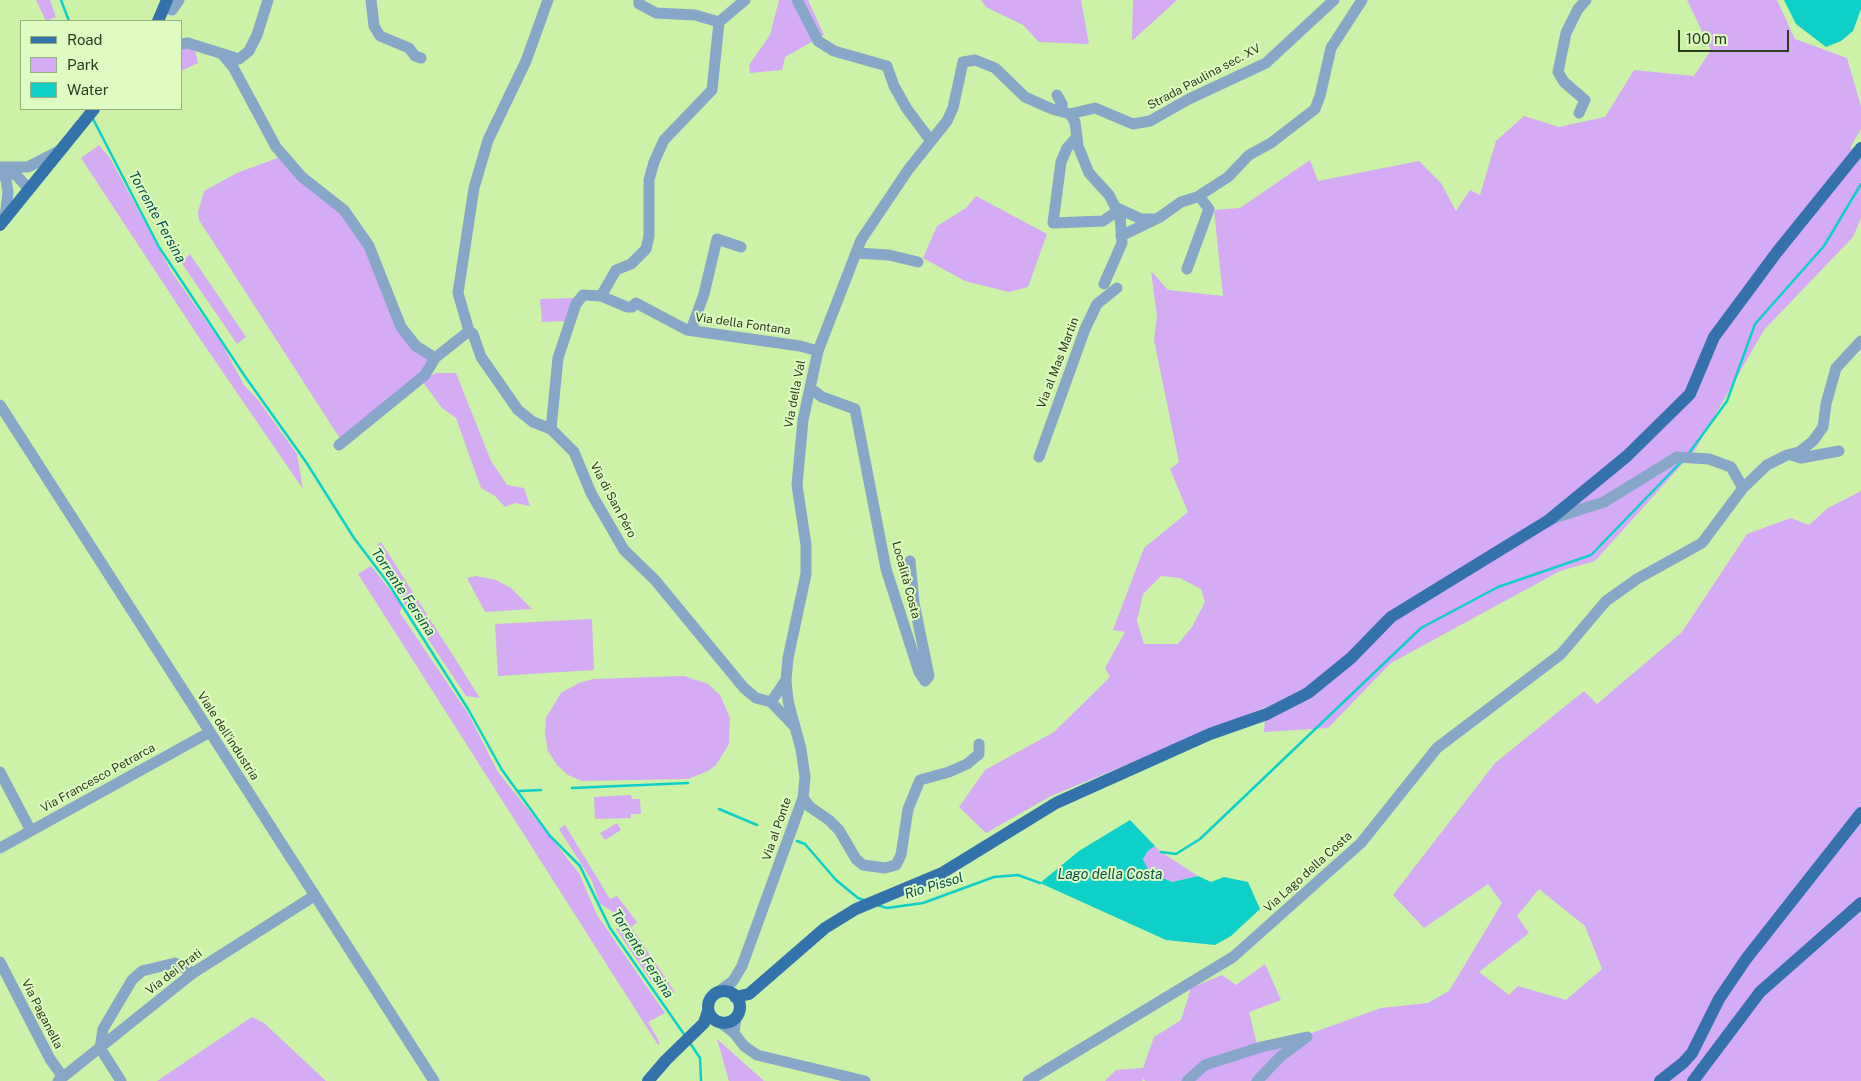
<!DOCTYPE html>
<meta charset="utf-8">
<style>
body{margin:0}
#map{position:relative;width:1861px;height:1081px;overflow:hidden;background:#ccf2a7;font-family:"Public Sans",sans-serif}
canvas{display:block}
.legend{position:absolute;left:20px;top:20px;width:162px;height:90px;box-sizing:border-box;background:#defcc1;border:1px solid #98af80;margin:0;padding:6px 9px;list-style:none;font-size:15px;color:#2e3c1e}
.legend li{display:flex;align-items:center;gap:10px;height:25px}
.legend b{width:25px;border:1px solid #98af80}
.scale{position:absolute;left:1678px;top:30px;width:111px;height:22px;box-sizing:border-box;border:2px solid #2e3c1e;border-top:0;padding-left:6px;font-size:15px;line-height:18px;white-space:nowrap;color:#2e3c1e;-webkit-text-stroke:4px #defcc1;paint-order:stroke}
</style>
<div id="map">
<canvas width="1861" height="1081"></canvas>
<ul class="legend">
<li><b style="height:6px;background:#3472ac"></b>Road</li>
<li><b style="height:14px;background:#d5abf6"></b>Park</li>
<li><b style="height:14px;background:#0fd0c8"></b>Water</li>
</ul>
<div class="scale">100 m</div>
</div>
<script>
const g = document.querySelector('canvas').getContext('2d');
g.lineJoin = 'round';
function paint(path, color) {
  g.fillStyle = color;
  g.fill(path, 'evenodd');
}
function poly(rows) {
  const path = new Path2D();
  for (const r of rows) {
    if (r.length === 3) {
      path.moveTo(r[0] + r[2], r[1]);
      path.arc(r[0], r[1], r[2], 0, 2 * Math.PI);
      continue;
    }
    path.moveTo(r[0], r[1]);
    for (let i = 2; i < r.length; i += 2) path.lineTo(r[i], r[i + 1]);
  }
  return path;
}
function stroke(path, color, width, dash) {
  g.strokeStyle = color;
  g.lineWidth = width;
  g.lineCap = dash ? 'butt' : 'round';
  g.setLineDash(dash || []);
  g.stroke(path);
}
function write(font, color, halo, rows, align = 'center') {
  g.font = font + ' "Public Sans",sans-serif';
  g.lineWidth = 4;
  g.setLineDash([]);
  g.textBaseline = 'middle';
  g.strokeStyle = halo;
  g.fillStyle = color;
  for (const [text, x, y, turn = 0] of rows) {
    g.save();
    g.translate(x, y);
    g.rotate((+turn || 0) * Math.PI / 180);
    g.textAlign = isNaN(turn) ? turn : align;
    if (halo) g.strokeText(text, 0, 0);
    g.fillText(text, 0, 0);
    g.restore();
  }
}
paint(poly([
 [36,0,50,0,56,17,46,21],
 [779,0,808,0,824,35,785,57,782,70,750,73,749,65,770,35],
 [981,0,1081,0,1089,44,1039,42,1023,25,986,7],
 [1133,0,1177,0,1132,41],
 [1687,0,1777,0,1795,39,1847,58,1861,106,1861,129,1850,148,1861,152,1861,218,1853,237,1764,330,1695,450,1595,561,1560,571,1391,663,1328,728,1264,732,1266,707,1051,796,986,833,959,807,985,770,1054,732,1110,677,1105,668,1125,632,1113,630,1144,548,1188,512,1170,469,1179,462,1154,340,1157,316,1151,271,1168,290,1223,296,1214,210,1240,208,1310,160,1318,181,1419,161,1441,183,1456,211,1470,190,1480,195,1496,141,1524,116,1559,127,1605,117,1634,70,1694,76,1711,50],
 [1161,576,1180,578,1201,589,1205,602,1192,627,1178,644,1144,644,1137,621,1143,594],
 [181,49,195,49,198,63,181,71],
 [99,145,110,158,171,271,222,344,244,385,259,401,297,454,303,489,196,333,81,158],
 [280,157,343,211,367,246,395,316,433,359,424,374,341,440,199,220,198,212,204,191,237,173],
 [976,196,1047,234,1028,287,1009,292,965,281,923,258,937,226,966,208],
 [190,254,246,337,237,344,181,262],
 [576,298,570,321,542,322,540,299],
 [436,373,456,373,491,461,507,485,524,488,530,506,515,503,505,507,495,496,481,488,456,418,442,408,422,381],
 [1861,491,1861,807,1818,863,1689,1051,1655,1081,1145,1081,1144,1078,1142,1081,1105,1081,1116,1070,1143,1068,1154,1037,1181,1020,1191,988,1222,975,1236,985,1265,964,1281,1000,1249,1012,1259,1052,1381,1008,1428,1003,1449,991,1502,903,1488,884,1424,928,1393,895,1495,763,1584,691,1597,704,1682,632,1747,534,1791,518,1809,525,1828,508],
 [1539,889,1585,926,1602,969,1566,1000,1518,986,1509,995,1479,972,1529,933,1517,916],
 [381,542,480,698,466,696,404,603,377,545],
 [371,566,402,605,400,613,469,715,498,772,579,873,597,915,665,1013,648,1022,660,1043,658,1045,358,574],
 [476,576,496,580,511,588,532,609,485,612,467,578],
 [592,619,594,670,498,676,495,624],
 [684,676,708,684,720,695,730,718,729,744,716,765,708,771,688,779,582,781,568,775,557,765,548,751,545,734,546,718,561,693,579,683,593,679],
 [631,795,632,799,640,799,641,814,631,814,631,818,595,819,594,797],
 [1861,820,1861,897,1757,989,1687,1081,1666,1081,1749,961],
 [617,823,621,830,605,840,600,833],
 [565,825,610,899,617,896,637,922,631,927,675,992,666,998,651,981,616,929,621,923,612,911,600,904,592,881,559,829],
 [1155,846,1161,852,1198,876,1172,882,1148,872,1143,859,1148,851],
 [1861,910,1861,1081,1699,1081,1763,996],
 [252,1017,264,1023,326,1081,157,1081],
 [717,1039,764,1081,729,1081]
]), '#d5abf6');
paint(poly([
 [1784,0,1861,0,1861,9,1853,31,1841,41,1826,47,1796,24],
 [1130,820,1155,846,1148,851,1143,859,1149,872,1172,882,1198,876,1211,882,1224,877,1248,882,1260,909,1231,936,1215,945,1166,940,1040,883,1079,851]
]), '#0fd0c8');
stroke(poly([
 [61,0,69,21],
 [92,117,159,247,244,375,306,462,354,538,388,583,468,709,502,770,550,836,580,866,610,928,686,1037],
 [1689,453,1727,401,1755,324,1824,246,1861,184],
 [572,788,688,783],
 [519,791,541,790],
 [719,809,757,825],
 [797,841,805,844,836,880,858,898,864,900],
 [1161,852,1176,854,1200,839,1421,628,1498,587,1591,555,1682,461],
 [877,905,887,908,923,903,994,877,1018,875,1040,883],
 [690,1043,700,1058,701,1081]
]), '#0fd0c8', 2.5);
stroke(poly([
 [371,0,374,26,380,36,409,48,415,56,421,58],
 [548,0,526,61,488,140,474,188,458,293,469,331,473,334,481,357,518,410,533,422,551,429,574,452,591,493,624,550,655,580,744,688,756,698,771,702],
 [639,0,639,4,656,13,695,15,719,22],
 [797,0,818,41,834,51,887,66,894,86,907,109,931,141],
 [164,7,172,10,179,0],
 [719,22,745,0],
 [181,44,188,43,239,59,249,51,257,35,268,0],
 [222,54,233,67,276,147,302,177,344,210,369,246,401,327,416,346,435,358],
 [1057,95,1062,104,1062,111],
 [1579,113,1585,100,1564,82,1558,72,1566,33,1578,9,1586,0],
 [1070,114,1075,122,1078,146,1089,173,1109,195,1120,216,1122,243,1104,284],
 [1076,138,1067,148,1061,162,1053,223,1103,221,1116,212],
 [0,167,28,167,59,151],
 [0,167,6,180,8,192,5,218],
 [4,169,17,176,28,188],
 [1115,207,1141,219,1153,219],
 [1121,236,1160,217,1181,202,1197,197,1228,177,1249,155,1271,143,1315,109,1320,96,1331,48,1362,0],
 [856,253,889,255,918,262],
 [1187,269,1209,209,1199,196],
 [601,296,616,270,631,264,646,249,649,236,649,180,654,162,664,140,712,90,719,22],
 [691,330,704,294,717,239,741,247],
 [810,388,822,397,855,409,886,569,919,672,925,681,929,676,914,603,910,561],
 [0,405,434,1081],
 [551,429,558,358,576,304,583,295,601,296,627,307,632,307,636,303,687,330,800,346,818,351],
 [339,445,425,375,435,358,469,331],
 [1791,455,1801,458,1839,451],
 [1039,457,1085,329,1097,304,1117,288],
 [1551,519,1604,502,1677,457,1709,459,1731,467,1743,488],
 [771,702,794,726],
 [771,702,786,680],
 [0,772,31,831],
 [803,798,810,807,829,820,839,830,856,859,863,865,885,868,896,865,901,855,908,809,920,780,949,772,967,764,979,754,979,744],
 [0,848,210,732],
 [0,962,50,1059,63,1077],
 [718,992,733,981,742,966,803,798,805,777,801,749,788,701,786,680,788,658,806,574,806,545,797,485,803,420,818,351,861,240,908,170,947,121,953,108,963,62,975,60,995,68,1025,97,1052,109,1070,114,1095,108,1133,124,1150,121,1189,99,1266,63,1334,0],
 [721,1023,734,1033,744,1046,757,1055,865,1081],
 [734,1033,736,1017],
 [58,1081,193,973,314,896],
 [121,1081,100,1048,103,1029,132,980,142,971,175,963,193,973],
 [1028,1081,1233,957,1361,843,1437,748,1561,654,1606,601,1637,579,1702,543,1743,488,1767,465,1787,455,1799,452,1813,441,1823,427,1826,404,1836,368,1861,341],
 [1187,1081,1205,1065,1261,1047,1307,1037],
 [1257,1081,1281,1056,1304,1039]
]), '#87a7c8', 11);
stroke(poly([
 [158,21,167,0],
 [0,225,94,109],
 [724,1007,16],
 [735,997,749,994,825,928,856,909,942,873,1056,803,1210,734,1267,714,1308,693,1351,658,1391,617,1549,520,1627,456,1690,394,1714,337,1777,252,1861,148],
 [648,1081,666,1060,704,1023,708,1011],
 [1660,1081,1683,1063,1692,1053,1719,999,1746,959,1861,813],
 [1693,1081,1760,992,1861,903]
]), '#3472ac', 12);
write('12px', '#2e3c1e', '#defcc1', [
 ["Strada Paulina sec. XV",1204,77,-28],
 ["Via della Fontana",743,324,8],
 ["Via al Mas Martin",1058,363,-69],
 ["Via della Val",795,394,-79],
 ["Via di San Péro",613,500,62],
 ["Località Costa",906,580,75],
 ["Viale dell'industria",228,736,57],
 ["Via Francesco Petrarca",98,778,-29],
 ["Via al Ponte",777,829,-71],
 ["Via Lago della Costa",1308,872,-42],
 ["Via dei Prati",174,972,-37],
 ["Via Paganella",42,1014,63]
]);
write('italic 14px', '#08504d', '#defcc1', [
 ["Torrente Fersina",157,217,61],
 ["Torrente Fersina",403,592,56],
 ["Lago della Costa",1110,875],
 ["Rio Pissol",934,886,-17],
 ["Torrente Fersina",642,954,57]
]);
</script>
